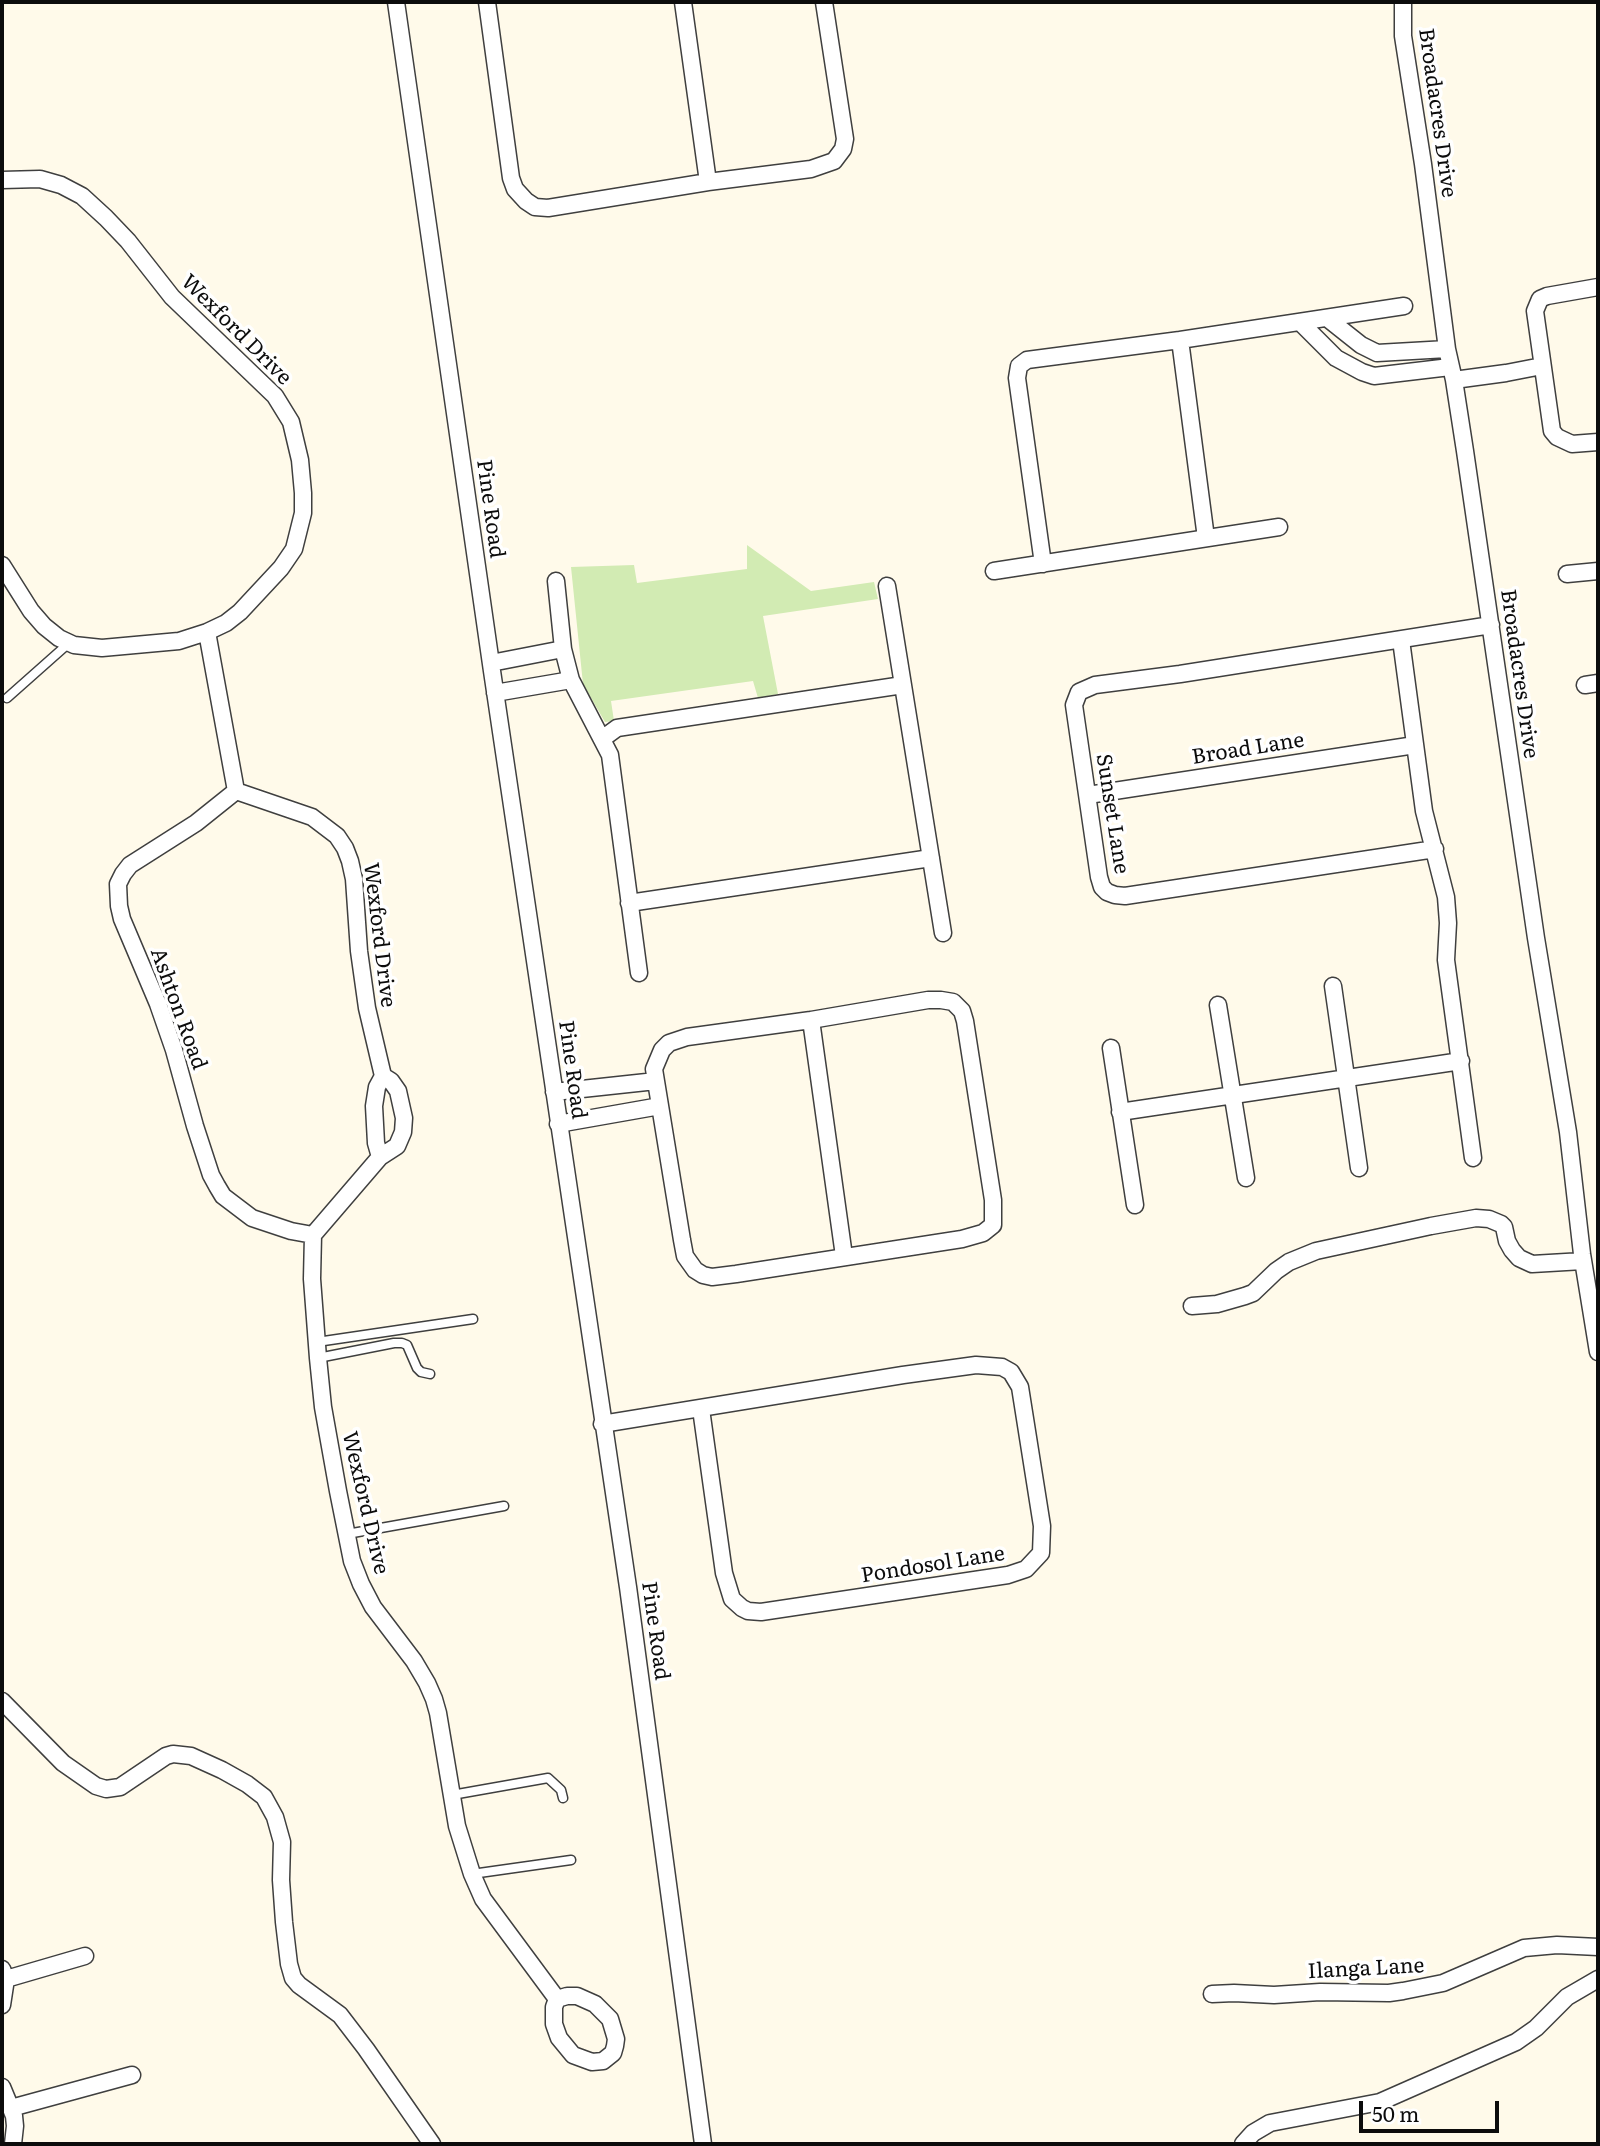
<!DOCTYPE html>
<style>
body{margin:0}
#map{position:relative;width:1600px;height:2146px;overflow:hidden;background:#fffaea;font-family:Literata,serif}
canvas{display:block}
.frame{position:absolute;inset:0;border:4px solid #0c0c0c;pointer-events:none}
.scale{position:absolute;left:1359px;top:2101px;width:140px;height:32px;box-sizing:border-box;border:4px solid #0c0c0c;border-top:0;padding-left:9px;font-size:21px;line-height:24px;white-space:nowrap;color:#0c0c0c;-webkit-text-stroke:5px #fff;paint-order:stroke}
</style>
<div id="map">
<canvas width="1600" height="2146"></canvas>
<div class="frame"></div>
<div class="scale">50 m</div>
</div>
<script>
const g = document.querySelector('canvas').getContext('2d');
g.lineJoin = 'round';
function paint(path, color) {
  g.fillStyle = color;
  g.fill(path, 'evenodd');
}
function poly(rows) {
  const path = new Path2D();
  for (const r of rows) {
    path.moveTo(r[0], r[1]);
    for (let i = 2; i < r.length; i += 2) path.lineTo(r[i], r[i + 1]);
  }
  return path;
}
function stroke(path, color, width, dash) {
  g.strokeStyle = color;
  g.lineWidth = width;
  g.lineCap = dash ? 'butt' : 'round';
  g.setLineDash(dash || []);
  g.stroke(path);
}
function write(font, color, halo, rows, align = 'center') {
  g.font = font + ' Literata,serif';
  g.lineWidth = 7;
  g.setLineDash([]);
  g.textBaseline = 'middle';
  g.strokeStyle = halo;
  g.fillStyle = color;
  for (const [text, x, y, turn = 0] of rows) {
    g.save();
    g.translate(x, y);
    g.rotate((+turn || 0) * Math.PI / 180);
    g.textAlign = isNaN(turn) ? turn : align;
    if (halo) g.strokeText(text, 0, 0);
    g.fillText(text, 0, 0);
    g.restore();
  }
}
paint(poly([
 [747,545,811,591,874,582,878,599,763,616,778,694,758,698,753,681,611,701,614,721,605,722,583,684,571,567,634,565,637,583,747,569]
]), '#d2ebb3');
const service = poly([
 [7,698,69,643],
 [317,1342,473,1319],
 [318,1358,394,1343,402,1343,407,1345,417,1368,421,1372,430,1374],
 [347,1534,504,1506],
 [452,1795,548,1778,561,1790,563,1798],
 [472,1874,571,1860]
]);
const minor = poly([
 [396,2,492,671,628,1587,703,2144],
 [487,2,511,178,515,189,526,201,535,207,548,208,708,182,811,169,834,161,843,149,845,139,824,2],
 [683,2,708,182],
 [1403,2,1403,36,1423,164,1447,349,1454,380,1465,451,1536,938,1568,1132,1582,1254,1598,1352],
 [2,180,40,179,61,185,82,196,106,218,128,241,172,297,275,396,291,422,300,460,303,493,303,513,294,549,281,568,240,612,226,623,207,632,179,641,102,648,74,645,59,638,44,626,31,611,2,565],
 [1598,287,1547,296,1540,299,1535,311,1552,431,1557,437,1572,444,1598,442],
 [1327,318,1361,345,1377,353,1447,349],
 [1300,322,1336,358,1362,372,1374,376,1450,367],
 [1180,340,1206,538],
 [1454,380,1506,373,1542,366],
 [1043,564,1017,378,1019,366,1027,360,1180,340,1404,306],
 [994,571,1279,527],
 [1567,574,1598,571],
 [556,581,563,649,571,680,610,755,639,973],
 [887,586,943,933],
 [207,632,236,791],
 [1401,640,1424,811,1446,897,1448,923,1446,960,1473,1158],
 [491,663,563,649],
 [1585,685,1598,683],
 [495,693,571,680],
 [602,739,617,728,903,685],
 [236,791,312,817,337,836,345,848,350,861,354,879,359,951,367,1008,383,1076,391,1081,398,1091,404,1118,403,1132,397,1146,380,1157,313,1235,312,1279,318,1358,323,1407,338,1491,352,1561,361,1584,373,1607,414,1661,427,1683,434,1699,438,1713,457,1826,472,1874,483,1899,557,1999],
 [236,791,196,823,130,865,123,874,118,884,119,906,122,919,158,1004,174,1050,195,1126,211,1175,217,1186,223,1196,252,1218,291,1231,313,1235],
 [1088,795,1415,745],
 [1435,849,1125,896,1115,895,1107,892,1102,887,1099,877,1074,705,1079,692,1095,685,1180,674,1491,625],
 [629,903,931,858],
 [1333,986,1359,1168],
 [928,1000,941,1000,953,1002,962,1011,965,1021,993,1200,993,1225,983,1233,962,1239,736,1274,712,1277,703,1275,695,1270,685,1256,682,1240,654,1069,662,1050,669,1043,687,1037,811,1020,928,1000],
 [1218,1005,1246,1178],
 [811,1020,844,1256],
 [1111,1048,1135,1205],
 [554,1092,656,1081],
 [1120,1112,1461,1061],
 [558,1124,660,1106],
 [380,1157,376,1143,374,1106,377,1087,383,1076],
 [1192,1306,1217,1304,1245,1296,1253,1293,1276,1271,1289,1262,1316,1251,1431,1226,1476,1218,1489,1219,1501,1224,1504,1227,1507,1241,1512,1250,1519,1258,1532,1264,1583,1261],
 [602,1424,903,1375,976,1365,1002,1367,1011,1372,1020,1387,1042,1526,1041,1553,1026,1569,1008,1575,761,1612,748,1611,742,1608,732,1599,724,1573,701,1409],
 [2,1701,63,1763,96,1786,106,1789,120,1787,166,1756,173,1754,191,1756,222,1770,247,1784,264,1797,275,1817,282,1842,281,1880,284,1922,289,1964,293,1978,299,1985,340,2015,366,2049,432,2144],
 [2,1969,6,1979,2,2005],
 [6,1979,85,1956],
 [1212,1994,1234,1993,1274,1995,1320,1992,1389,1993,1403,1991,1443,1983,1524,1948,1557,1945,1598,1947],
 [567,1996,577,1996,595,2004,610,2019,616,2039,615,2046,613,2053,603,2061,592,2062,573,2055,559,2038,554,2024,554,2007,557,1999,567,1996],
 [2,2087,14,2116,15,2126,13,2144],
 [11,2108,132,2075],
 [1243,2144,1253,2133,1270,2123,1380,2102,1516,2042,1536,2028,1567,1997,1598,1979]
]);
stroke(service, '#3f3f3f', 11);
stroke(minor, '#3f3f3f', 19);
stroke(service, '#fff', 8);
stroke(minor, '#fff', 16);
write('21px', '#0c0c0c', '#fff', [
 ["Broadacres Drive",1437,113,82],
 ["Wexford Drive",236,330,45],
 ["Pine Road",490,509,82],
 ["Broadacres Drive",1519,674,82],
 ["Broad Lane",1248,749,-9],
 ["Sunset Lane",1112,814,81],
 ["Wexford Drive",379,935,83],
 ["Ashton Road",178,1009,70],
 ["Pine Road",572,1070,82],
 ["Wexford Drive",365,1503,77],
 ["Pondosol Lane",933,1565,-9],
 ["Pine Road",655,1631,82],
 ["Ilanga Lane",1366,1969,-3]
]);
</script>
